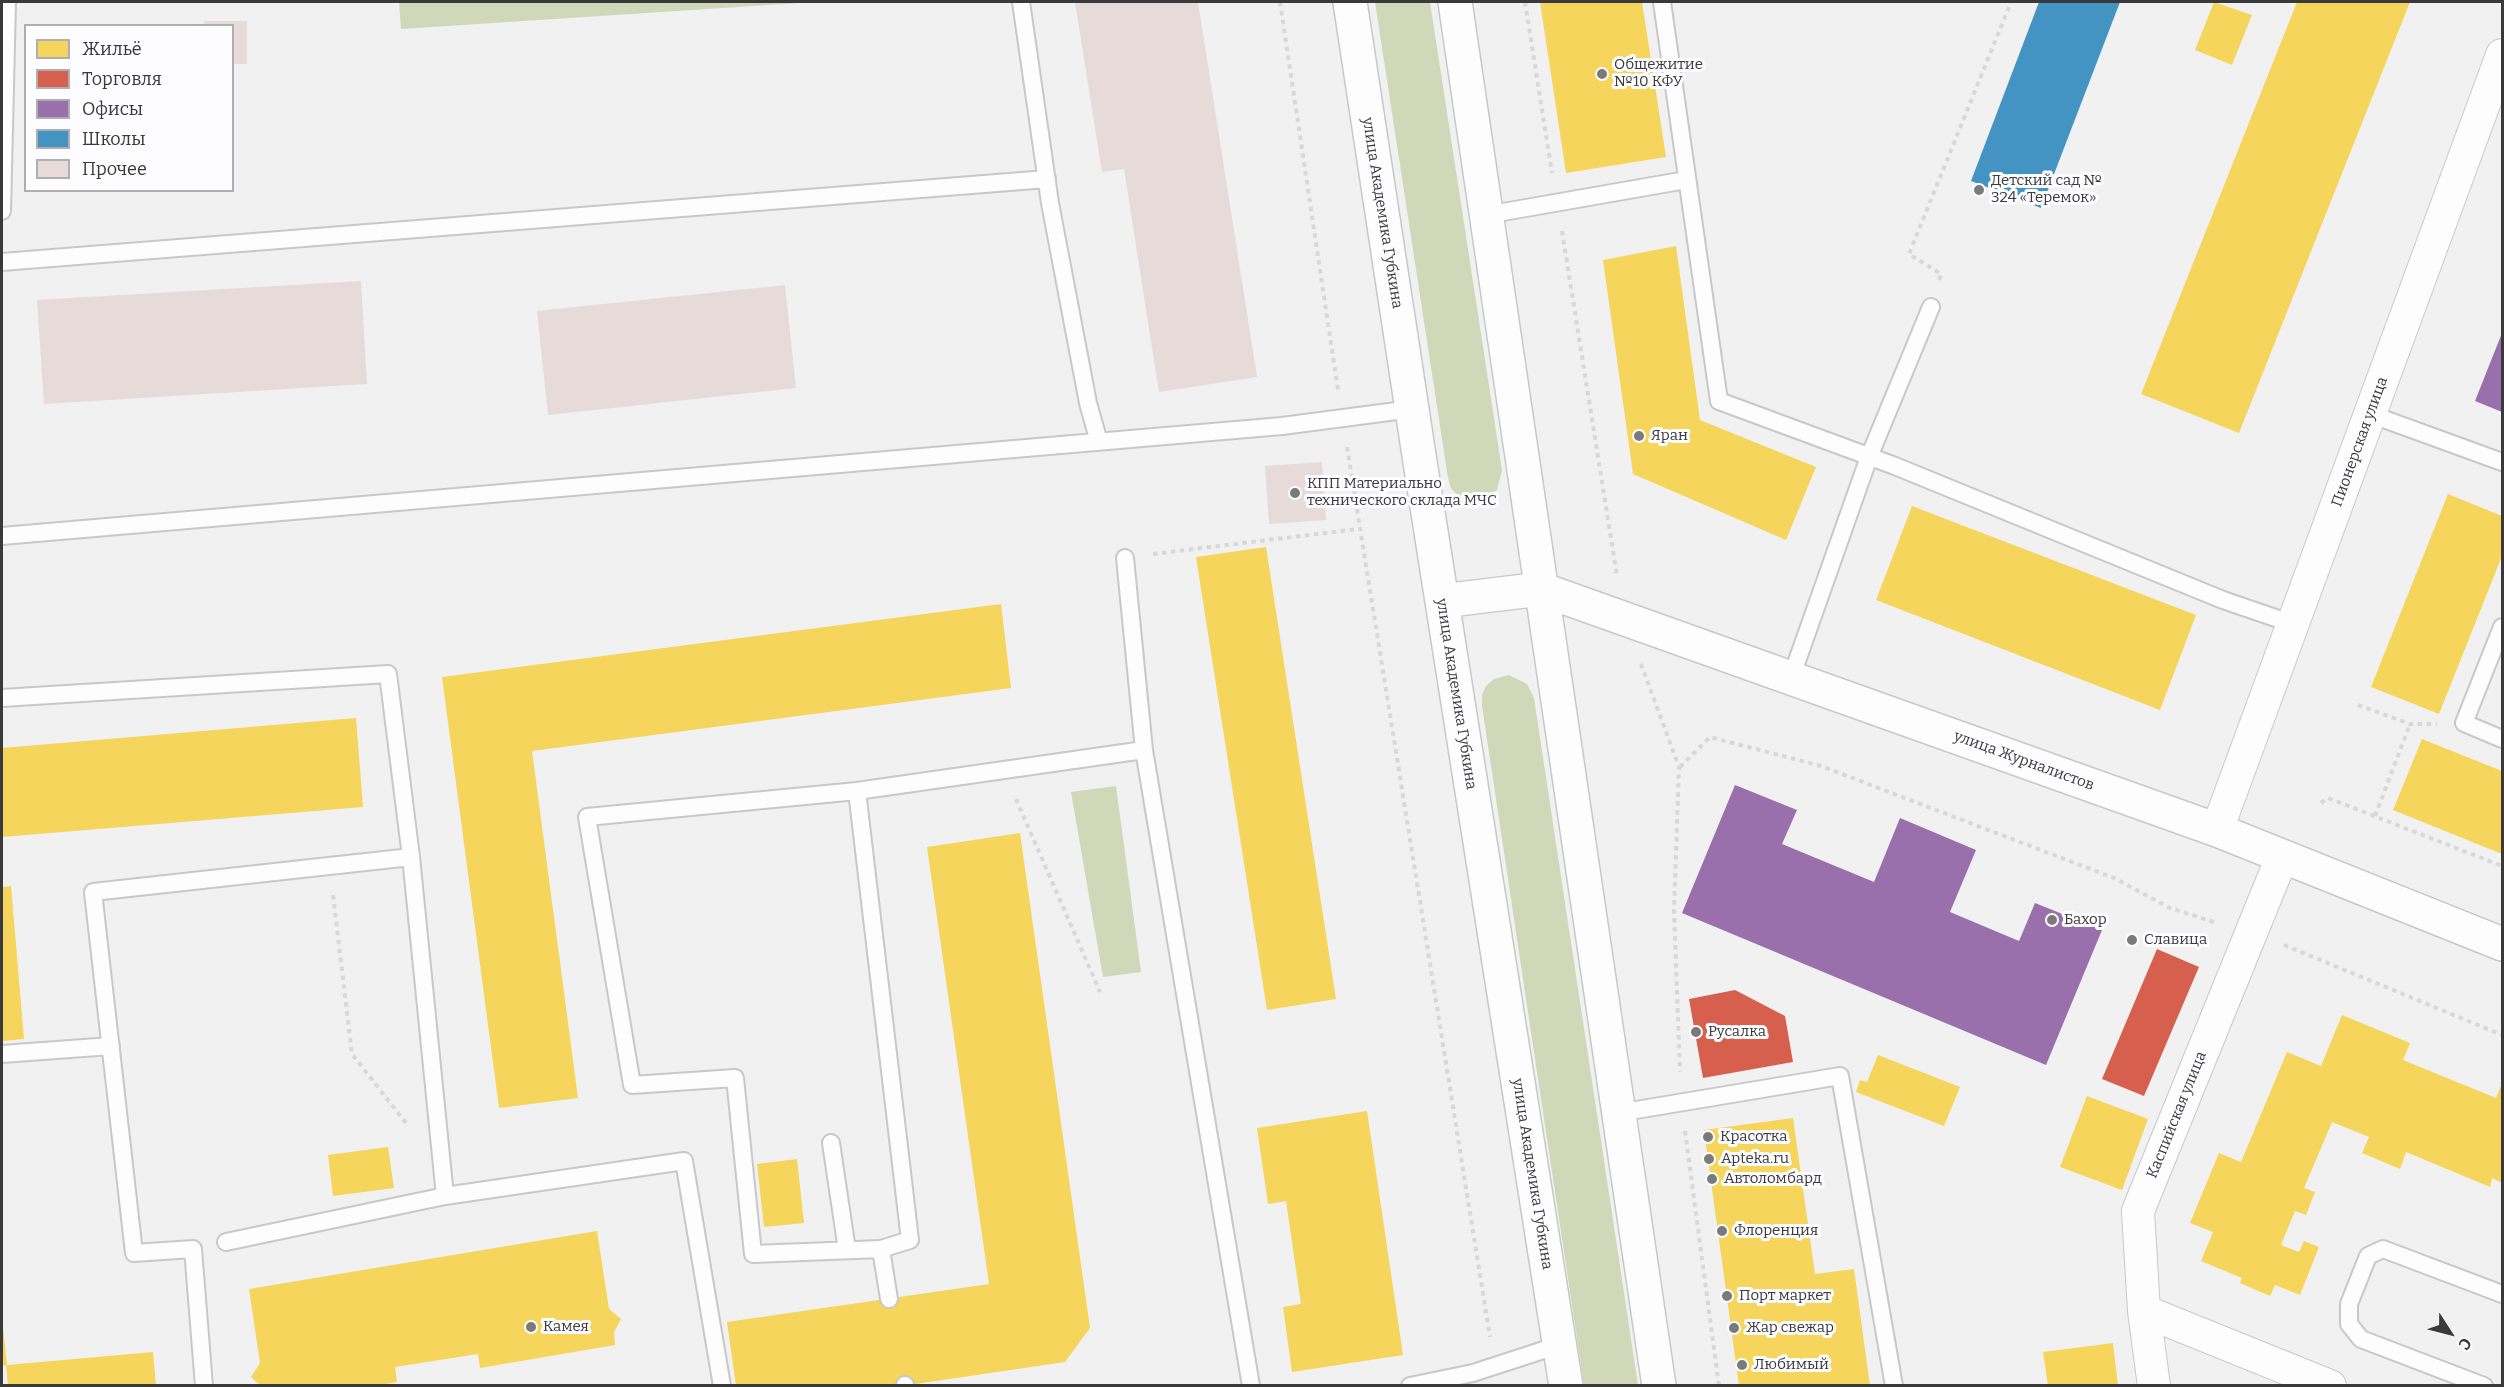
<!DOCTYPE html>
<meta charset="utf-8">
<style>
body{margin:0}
#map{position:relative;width:2504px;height:1387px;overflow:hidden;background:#f1f1f2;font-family:Bitter,serif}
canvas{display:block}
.frame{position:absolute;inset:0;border:3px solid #3a3a3b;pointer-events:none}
.legend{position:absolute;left:24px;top:24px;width:210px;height:168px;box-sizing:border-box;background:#fdfdff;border:2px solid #afafb1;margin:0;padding:8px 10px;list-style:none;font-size:18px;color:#3a3a3b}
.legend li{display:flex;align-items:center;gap:12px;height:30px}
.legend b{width:30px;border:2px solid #afafb1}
.north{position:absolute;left:2420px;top:1303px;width:60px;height:60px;-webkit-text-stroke:4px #fdfdff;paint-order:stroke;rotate:126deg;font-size:16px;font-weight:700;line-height:24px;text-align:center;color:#3a3a3b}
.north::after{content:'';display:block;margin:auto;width:21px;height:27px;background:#3a3a3b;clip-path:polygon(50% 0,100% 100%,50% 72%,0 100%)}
</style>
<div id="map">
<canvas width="2504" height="1387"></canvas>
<div class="frame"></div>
<ul class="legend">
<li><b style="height:16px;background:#f6d55c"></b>Жильё</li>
<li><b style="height:16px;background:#d6604d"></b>Торговля</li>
<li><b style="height:16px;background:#9970ab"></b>Офисы</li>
<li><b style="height:16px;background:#4393c3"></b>Школы</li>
<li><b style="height:16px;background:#e6dbd8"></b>Прочее</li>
</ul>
<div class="north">С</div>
</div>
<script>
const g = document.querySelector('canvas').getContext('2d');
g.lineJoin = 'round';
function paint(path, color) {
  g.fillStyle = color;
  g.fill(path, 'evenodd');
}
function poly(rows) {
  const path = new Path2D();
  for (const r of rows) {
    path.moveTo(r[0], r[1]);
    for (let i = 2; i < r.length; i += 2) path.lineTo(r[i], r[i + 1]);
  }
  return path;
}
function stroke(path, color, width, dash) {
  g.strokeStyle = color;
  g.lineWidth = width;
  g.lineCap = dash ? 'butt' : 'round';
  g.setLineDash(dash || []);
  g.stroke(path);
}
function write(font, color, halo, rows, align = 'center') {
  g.font = font + ' Bitter,serif';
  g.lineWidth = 6;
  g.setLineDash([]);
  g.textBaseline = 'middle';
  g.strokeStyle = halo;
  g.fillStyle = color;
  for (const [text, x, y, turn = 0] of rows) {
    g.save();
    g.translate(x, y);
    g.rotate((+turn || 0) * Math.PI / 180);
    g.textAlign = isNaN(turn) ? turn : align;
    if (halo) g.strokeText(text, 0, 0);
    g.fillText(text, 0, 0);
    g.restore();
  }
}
paint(poly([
 [399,2,815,2,401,29],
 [1375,2,1430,2,1502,470,1497,490,1479,501,1468,501,1458,496,1451,488,1448,478],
 [1509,675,1527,684,1534,698,1638,1385,1584,1385,1482,706,1482,695,1486,686,1494,679],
 [1116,786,1141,972,1103,977,1071,792]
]), '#d1d8ba');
paint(poly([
 [1540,2,1642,2,1666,157,1566,173],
 [2214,2,2252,15,2232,65,2195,50],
 [2297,2,2410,2,2239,433,2141,394],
 [1676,246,1700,420,1816,467,1786,540,1633,474,1603,260],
 [2448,494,2502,516,2502,556,2439,714,2371,687],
 [1912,506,2196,615,2160,710,1876,600],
 [1266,547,1336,999,1267,1010,1196,557],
 [1001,604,1011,688,532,751,578,1098,499,1108,442,677],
 [356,718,363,807,2,837,2,748],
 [2422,739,2502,771,2502,854,2393,810],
 [1020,833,1090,1328,1065,1362,902,1386,736,1386,727,1322,989,1284,927,847],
 [11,886,24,1039,2,1041,2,887],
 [2342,1015,2410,1043,2403,1060,2496,1098,2502,1083,2502,1183,2492,1178,2490,1187,2406,1152,2400,1169,2362,1153,2369,1137,2332,1122,2304,1188,2315,1192,2306,1215,2295,1211,2281,1245,2299,1252,2304,1241,2319,1247,2300,1295,2275,1285,2270,1296,2240,1283,2242,1278,2201,1261,2213,1232,2190,1223,2219,1153,2241,1162,2287,1052,2321,1066],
 [1878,1055,1960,1087,1944,1126,1856,1092,1860,1080,1867,1082],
 [2087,1096,2148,1119,2122,1190,2060,1167],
 [1367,1111,1403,1355,1292,1372,1283,1307,1301,1304,1286,1201,1268,1204,1257,1128],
 [1793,1118,1815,1274,1854,1269,1870,1386,1739,1386,1704,1130],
 [388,1147,394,1188,333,1196,328,1155],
 [797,1159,804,1223,764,1227,757,1164],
 [597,1231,609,1309,621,1319,614,1332,615,1345,480,1368,478,1354,395,1367,397,1382,374,1386,261,1386,251,1377,260,1363,249,1289],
 [2,1317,7,1365,153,1352,156,1386,8,1386,6,1365,2,1366],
 [2113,1343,2118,1386,2048,1386,2043,1352]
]), '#f6d55c');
paint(poly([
 [2157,949,2199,967,2144,1096,2102,1079],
 [1735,990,1785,1016,1793,1062,1703,1078,1689,999]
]), '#d6604d');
paint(poly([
 [2502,333,2502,412,2475,401],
 [1735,785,1797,810,1782,844,1874,882,1900,818,1976,850,1950,912,2019,941,2035,903,2102,930,2046,1065,1682,913]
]), '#9970ab');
paint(poly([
 [2039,2,2120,2,2041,208,1971,181]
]), '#4393c3');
paint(poly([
 [1075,2,1198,2,1257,377,1159,392,1124,169,1102,172],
 [204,21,247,21,247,64,232,64,232,26,204,26],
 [361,281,367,384,44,404,37,300],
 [785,285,796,388,548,415,537,311],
 [1322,462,1326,520,1269,524,1265,466]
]), '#e6dbd8');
const lane = poly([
 [1021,2,1050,203,1088,403,1099,442],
 [1662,2,1719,401,1895,466,2223,600,2293,624],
 [2,211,7,2],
 [1486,215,1686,180],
 [2,262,1047,179],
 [2370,414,2502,462],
 [2,536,1282,426,1412,409],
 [1125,558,1144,750,1251,1386],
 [2502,627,2464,723,2502,739],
 [1791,678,1869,457,1931,307],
 [2,698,388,674,411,857],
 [857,791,1144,750],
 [2,1054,111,1046],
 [1618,1113,1840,1076,1894,1386],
 [831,1143,847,1250],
 [226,1242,445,1196,684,1161,722,1386],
 [881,1249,910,1240,857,791,587,817,632,1085,735,1078,753,1254,881,1249,889,1299],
 [905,1385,905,1386],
 [204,1386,193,1249,134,1253,93,892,411,857,445,1196],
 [1410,1386,1473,1373,1559,1345],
 [2484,1386,2361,1339,2349,1324,2349,1304,2368,1256,2383,1249,2502,1294]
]);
const street = poly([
 [2217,830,2502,55],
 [2144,1311,2330,1386],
 [2154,1386,2144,1311,2138,1211,2282,857]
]);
const secondary = poly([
 [1350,2,1420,462,1566,1386],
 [1455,2,1659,1386],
 [1442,601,1541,589,2217,830,2502,944]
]);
stroke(lane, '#c8c8c9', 20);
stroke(street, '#c8c8c9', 34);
stroke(secondary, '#c8c8c9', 36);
stroke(poly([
 [1280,2,1338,390],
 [1525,2,1552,173],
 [1562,231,1617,576],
 [1939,280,1941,274,1909,254,2011,2],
 [1347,447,1490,1337],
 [1153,554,1358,529],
 [1641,664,1679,767,1674,910,1680,1072],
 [2358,705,2410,724,2437,724],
 [1680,767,1710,737,1821,766,2114,878,2170,908,2217,923],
 [1016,799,1100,992],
 [2321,803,2328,798,2502,866],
 [2375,816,2410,724],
 [333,895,352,1054,406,1123],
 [2284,945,2502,1035],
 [1685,1131,1719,1386]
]), '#d8d8d9', 4, [4.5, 4.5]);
stroke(lane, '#fdfdfd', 16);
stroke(street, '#fdfdfd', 32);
stroke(secondary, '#fdfdfd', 33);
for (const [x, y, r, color] of [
 [1602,74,6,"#7a7a7b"],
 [1979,190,6,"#7a7a7b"],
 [1639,436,6,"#7a7a7b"],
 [1295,493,6,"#7a7a7b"],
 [2052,920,6,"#7a7a7b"],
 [2132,940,6,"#7a7a7b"],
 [1696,1032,6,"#7a7a7b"],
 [1708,1137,6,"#7a7a7b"],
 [1709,1159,6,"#7a7a7b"],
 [1712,1179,6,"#7a7a7b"],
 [1722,1231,6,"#7a7a7b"],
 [1727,1296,6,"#7a7a7b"],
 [531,1327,6,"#7a7a7b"],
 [1734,1328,6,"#7a7a7b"],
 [1742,1365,6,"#7a7a7b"]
]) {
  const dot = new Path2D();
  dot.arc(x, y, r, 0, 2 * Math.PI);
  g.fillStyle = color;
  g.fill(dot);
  stroke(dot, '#fdfdff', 2);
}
write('15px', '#3a3a3b', '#fdfdff', [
 ["Общежитие",1614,65],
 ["№10 КФУ",1614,82],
 ["Детский сад №",1991,181],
 ["324 «Теремок»",1991,198],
 ["Яран",1651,436],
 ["КПП Материально",1307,484],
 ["технического склада МЧС",1307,501],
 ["Бахор",2064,920],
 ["Славица",2144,940],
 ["Русалка",1708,1032],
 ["Красотка",1720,1137],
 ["Apteka.ru",1721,1159],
 ["Автоломбард",1724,1179],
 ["Флоренция",1734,1231],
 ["Порт маркет",1739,1296],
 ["Камея",543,1327],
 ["Жар свежар",1746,1328],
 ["Любимый",1754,1365]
], 'left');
write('15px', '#3a3a3b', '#fdfdff', [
 ["улица Академика Губкина",1382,213,81],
 ["Пионерская улица",2360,442,-70],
 ["улица Академика Губкина",1456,694,81],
 ["улица Журналистов",2024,761,20],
 ["Каспийская улица",2177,1115,-68],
 ["улица Академика Губкина",1532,1174,81]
]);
</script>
